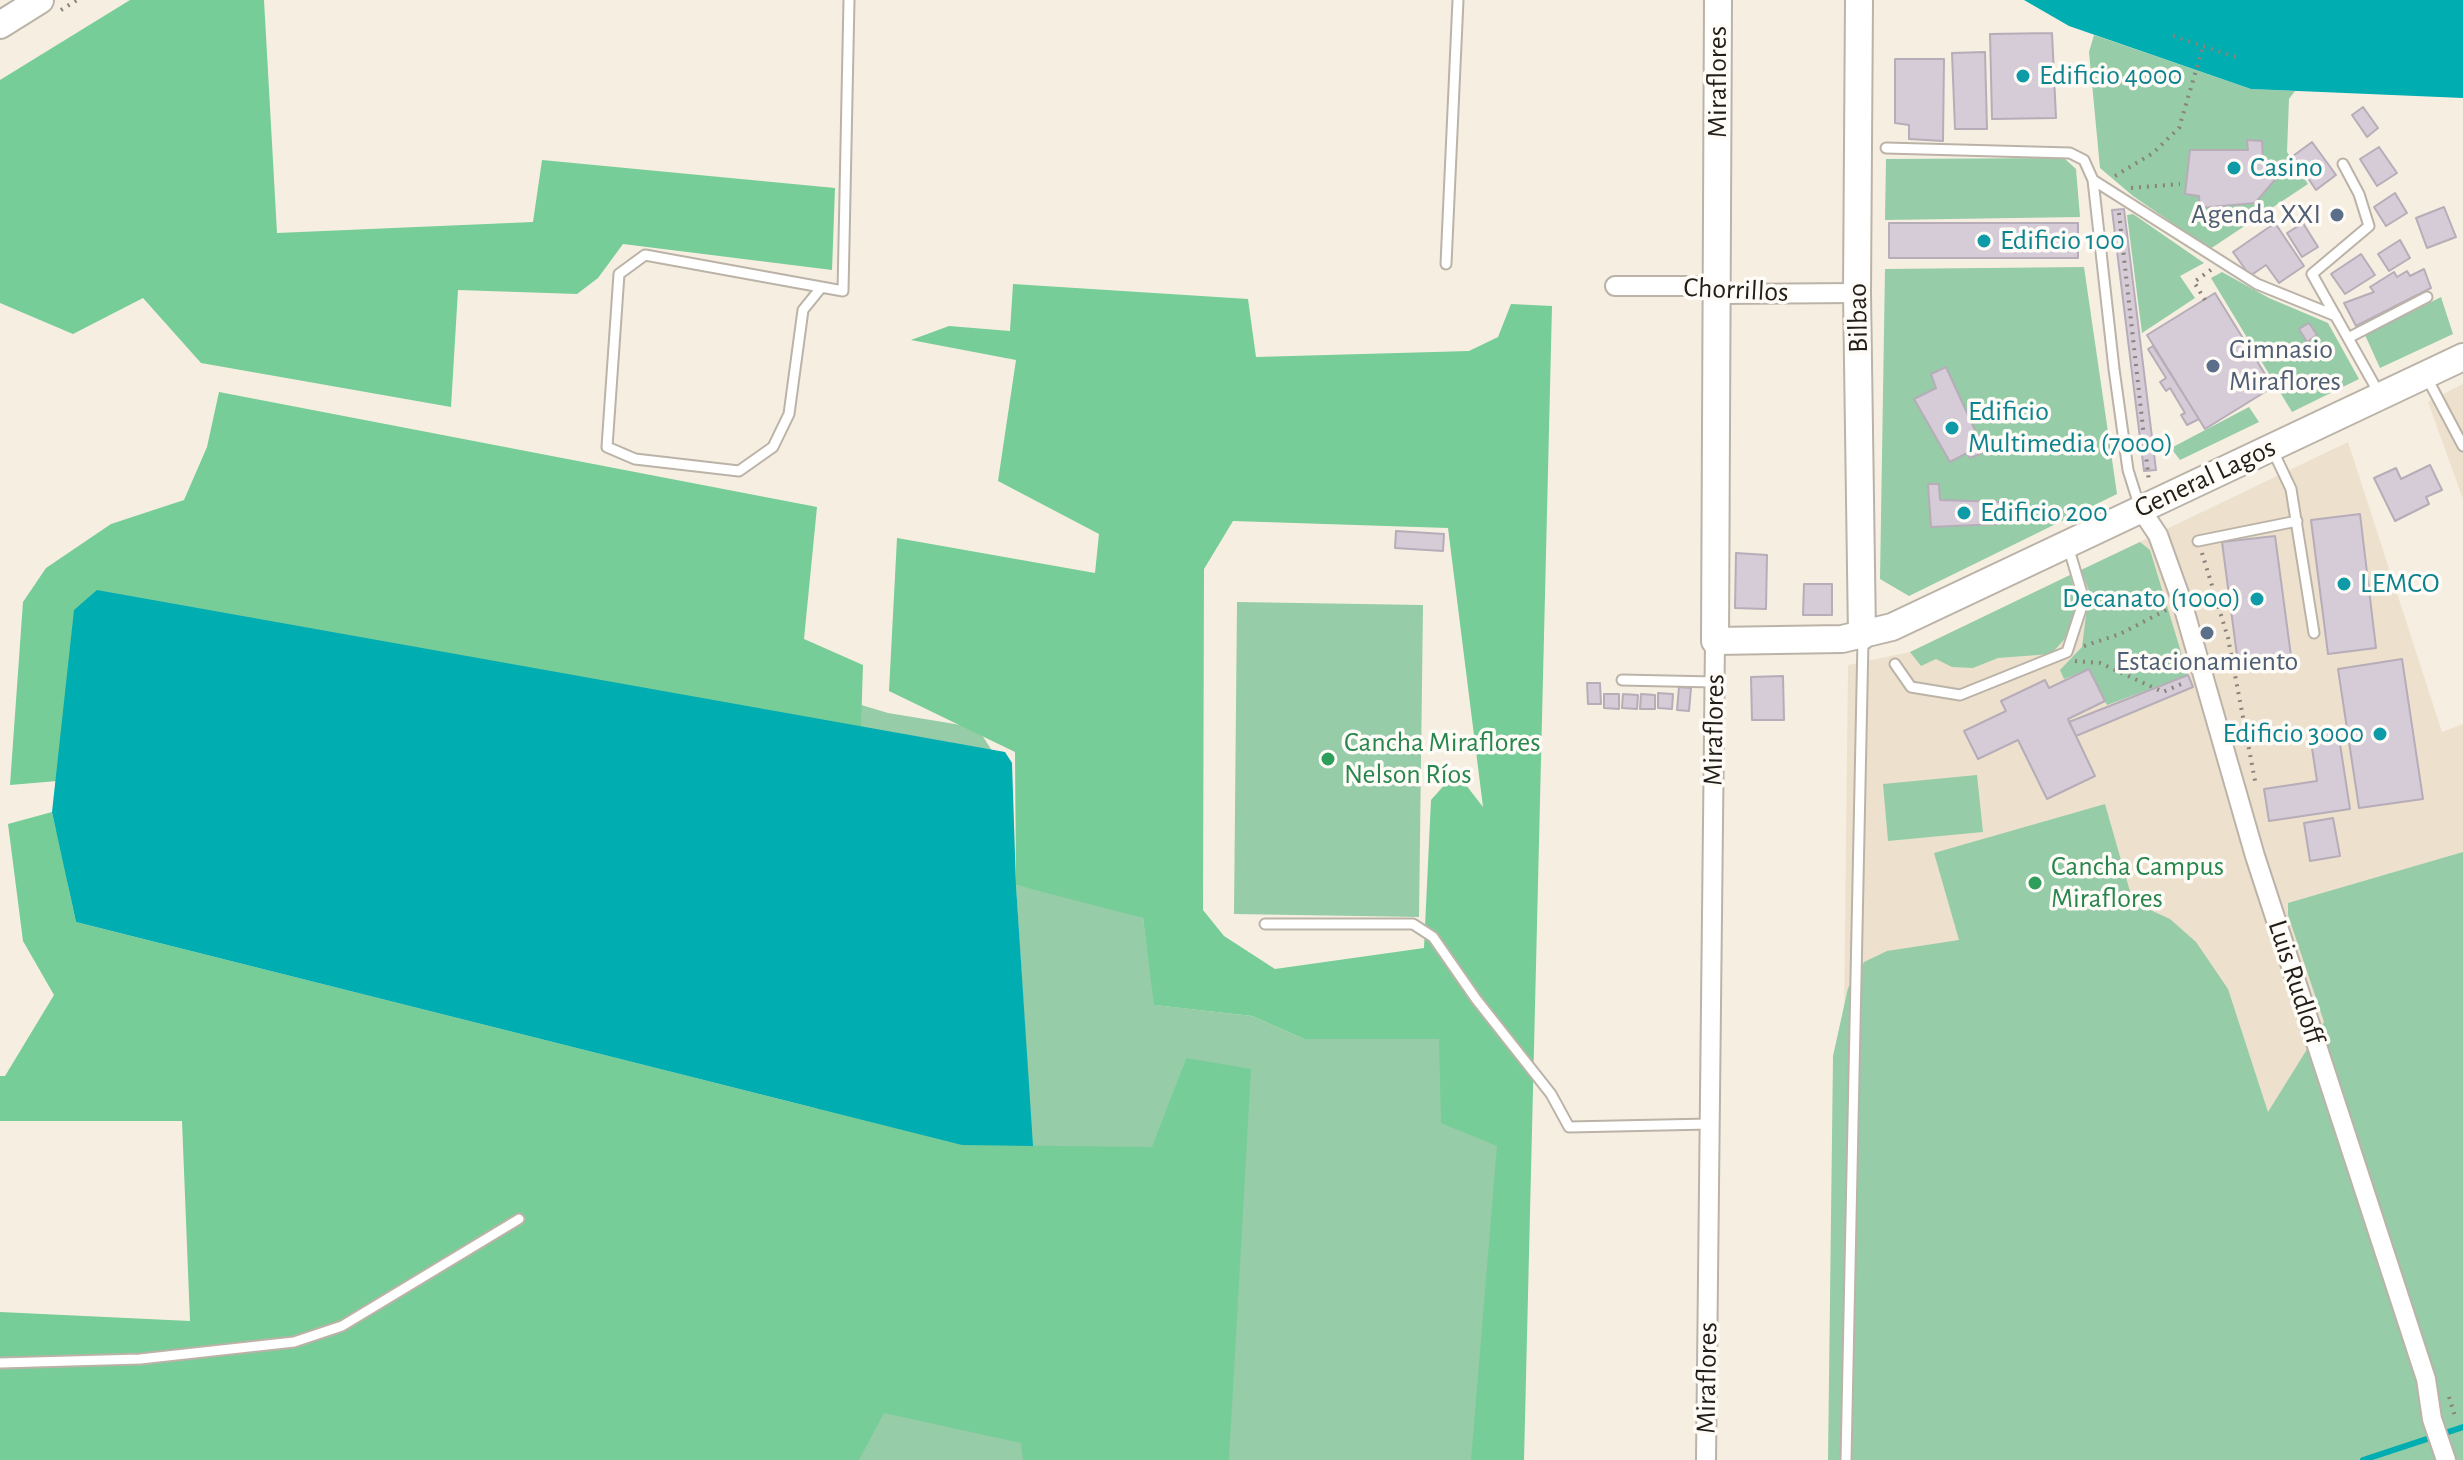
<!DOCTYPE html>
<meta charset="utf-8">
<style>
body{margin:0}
canvas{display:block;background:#f6eee1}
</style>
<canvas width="2463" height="1460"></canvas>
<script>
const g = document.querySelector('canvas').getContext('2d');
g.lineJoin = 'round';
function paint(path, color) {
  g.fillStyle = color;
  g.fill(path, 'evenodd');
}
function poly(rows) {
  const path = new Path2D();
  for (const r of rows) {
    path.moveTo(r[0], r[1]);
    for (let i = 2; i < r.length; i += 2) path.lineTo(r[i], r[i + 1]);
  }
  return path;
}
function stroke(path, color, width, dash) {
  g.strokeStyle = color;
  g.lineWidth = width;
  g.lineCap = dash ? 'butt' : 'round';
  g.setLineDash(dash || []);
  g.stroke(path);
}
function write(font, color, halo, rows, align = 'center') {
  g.font = font + ' "Alegreya Sans",sans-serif';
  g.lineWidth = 7;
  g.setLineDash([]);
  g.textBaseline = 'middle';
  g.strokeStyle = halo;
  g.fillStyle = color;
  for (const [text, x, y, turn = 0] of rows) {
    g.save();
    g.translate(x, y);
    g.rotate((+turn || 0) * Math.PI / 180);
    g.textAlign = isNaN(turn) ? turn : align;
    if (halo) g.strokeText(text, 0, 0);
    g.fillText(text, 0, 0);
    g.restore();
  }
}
paint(poly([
 [2463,384,2463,499,2428,402],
 [2348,442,2442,732,2463,724,2463,1460,1839,1460,1848,665,1910,652]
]), '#ede1ce');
paint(poly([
 [2094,35,2251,89,2295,91,2289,99,2287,152,2308,184,2210,249,2133,196,2100,168,2089,52],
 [2064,158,2076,169,2080,217,1885,220,1886,159],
 [2133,214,2204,263,2180,276,2195,298,2142,333,2127,215],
 [2084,267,2117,494,1909,596,1880,579,1885,269],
 [2222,272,2269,298,2328,323,2359,379,2292,412,2211,278],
 [2441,297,2453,334,2380,368,2365,335],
 [2249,407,2259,422,2180,460,2171,448],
 [2140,542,2150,550,2188,675,2107,705,2089,669,2064,679,2060,670,2082,647,2089,591,2081,570],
 [2070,575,2076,597,2075,617,2070,633,2051,654,1998,658,1973,668,1952,667,1936,659,1921,666,1910,652],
 [62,579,848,701,888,713,967,726,980,732,998,760,1032,1144,1016,885,1120,909,1143,918,1155,1005,1252,1016,1304,1039,1440,1038,1506,1140,1480,1460,0,1460,73,1376,816,1117,817,1107,74,899,55,856],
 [1186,1058,1169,1164,1042,1147,1153,1147],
 [1237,602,1423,605,1419,917,1234,914],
 [1977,775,1983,832,1888,841,1883,784],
 [2105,804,2133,902,2170,919,2196,942,2228,989,2268,1112,2324,1022,2288,915,2288,903,2463,852,2463,1460,1828,1460,1833,1056,1848,988,1864,962,1887,951,1959,940,1934,853]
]), '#96cca8');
paint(poly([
 [130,0,264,0,277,233,533,222,542,160,835,188,832,270,623,244,598,278,577,294,458,290,451,407,201,363,143,298,73,334,0,303,0,80],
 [1013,284,1248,299,1256,357,1469,351,1498,337,1511,304,1552,306,1524,1460,1471,1460,1497,1146,1441,1123,1439,1039,1304,1039,1252,1016,1154,1005,1143,918,1016,885,1015,752,889,691,897,538,1095,573,1099,534,998,481,1016,360,911,340,949,326,1010,331],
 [1233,521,1448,528,1483,807,1456,772,1431,800,1424,948,1275,969,1224,936,1203,910,1204,569],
 [219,392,817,507,804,639,863,665,861,727,98,590,74,610,57,781,10,785,23,602,46,568,111,524,184,500,207,447],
 [52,812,76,922,962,1145,1152,1147,1186,1058,1251,1069,1229,1460,1023,1460,1021,1443,884,1413,859,1460,0,1460,0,1312,190,1321,182,1121,0,1121,0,1076,5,1076,54,995,23,941,8,824]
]), '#77cd97');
paint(poly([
 [2024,0,2463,0,2463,98,2251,89,2069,26],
 [97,590,1005,752,1012,763,1016,885,1033,1146,962,1145,76,922,52,812,74,610]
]), '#00adb1');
stroke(poly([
 [2363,1460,2463,1427]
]), '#00adb1', 6);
const building = poly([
 [2052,33,2056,118,1992,119,1990,34,2052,33],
 [1985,52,1987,129,1955,129,1952,53,1985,52],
 [1895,59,1944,59,1943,141,1909,139,1909,125,1895,123,1895,59],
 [2363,107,2378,128,2367,137,2352,115,2363,107],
 [2247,140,2262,141,2263,162,2280,162,2279,175,2255,203,2200,208,2199,196,2185,194,2190,150,2248,150,2247,140],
 [2312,142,2336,175,2316,190,2293,156,2312,142],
 [2379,147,2397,173,2377,186,2360,159,2379,147],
 [2395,193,2407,213,2386,226,2374,207,2395,193],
 [2444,207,2456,237,2427,248,2416,218,2444,207],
 [2124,209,2156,470,2144,471,2112,210,2124,209],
 [1889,223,2078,223,2078,258,1889,258,1889,223],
 [2275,223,2304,266,2279,283,2266,265,2250,276,2233,252,2275,223],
 [2303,223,2318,247,2302,257,2287,233,2303,223],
 [2400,240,2410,258,2389,271,2378,254,2400,240],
 [2361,254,2375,275,2345,294,2331,274,2361,254],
 [2424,269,2431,288,2356,326,2344,303,2374,292,2370,287,2394,272,2397,277,2407,271,2410,276,2424,269],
 [2215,293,2273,387,2205,429,2147,335,2215,293],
 [2309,323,2317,335,2307,342,2299,329,2309,323],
 [2153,346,2199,419,2187,425,2181,415,2185,413,2170,388,2166,391,2160,382,2166,378,2148,349,2153,346],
 [1946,367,1985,452,1970,458,1967,453,1950,462,1914,399,1936,388,1931,374,1946,367],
 [2430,465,2442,490,2426,497,2429,504,2395,521,2374,478,2396,468,2401,479,2430,465],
 [1928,484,1939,484,1940,500,2000,502,1998,524,1931,527,1928,484],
 [2360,514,2376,648,2328,654,2311,520,2360,514],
 [1396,531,1444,534,1443,551,1395,548,1396,531],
 [2275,536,2291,656,2238,663,2222,542,2275,536],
 [1736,553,1767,555,1766,609,1735,608,1736,553],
 [1804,584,1832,584,1832,615,1803,615,1804,584],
 [2402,659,2423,799,2359,808,2338,669,2402,659],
 [2089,669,2105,701,2068,719,2095,776,2047,799,2018,740,1978,759,1964,731,2006,711,2001,701,2045,680,2049,688,2089,669],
 [2188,675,2193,687,2076,736,2069,722,2188,675],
 [1783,676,1784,720,1752,720,1751,677,1783,676],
 [1587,683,1600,683,1601,704,1588,704,1587,683],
 [1679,687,1691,688,1689,711,1677,710,1679,687],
 [1658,693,1673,694,1672,709,1658,708,1658,693],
 [1604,694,1619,694,1619,709,1604,708,1604,694],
 [1623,694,1638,695,1637,709,1622,708,1623,694],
 [1641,694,1655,695,1655,709,1640,709,1641,694],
 [2338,731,2350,809,2269,821,2264,789,2317,781,2310,735,2338,731],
 [2333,818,2340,856,2310,861,2304,823,2333,818]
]);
paint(building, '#d5ccd8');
stroke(building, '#b6adb8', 2);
const lane = poly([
 [1886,148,2070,153,2084,160,2093,180,2114,369,2128,470,2140,508],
 [2343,164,2359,194,2369,226,2312,274,2380,395],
 [2093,180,2257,284,2336,316],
 [1446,264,1458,0],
 [820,289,803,310,789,414,773,447,739,471,635,459,607,447,619,274,645,255,843,291,849,0],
 [2348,338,2427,297],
 [2427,378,2463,446],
 [2273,451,2291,489,2314,633],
 [2198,541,2297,521],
 [1895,664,1911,687,1960,695,2067,652,2084,600,2068,546],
 [1622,680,1714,682],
 [1265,924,1413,924,1433,937,1476,999,1551,1094,1569,1127,1709,1124],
 [0,1363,140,1359,294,1342,342,1326,519,1219],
 [1846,1460,1863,640]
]);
const street = poly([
 [1615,286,1703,286,1719,294,1857,293],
 [2140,508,2158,535,2182,602,2255,856,2426,1379,2432,1419,2446,1460],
 [1706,1460,1715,641]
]);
const secondary = poly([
 [1718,0,1715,641,1842,639,1892,627,2463,357],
 [1859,0,1857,293,1862,636],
 [0,25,40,0]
]);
stroke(lane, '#bbb3a7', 13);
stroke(street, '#bbb3a7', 22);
stroke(secondary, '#bbb3a7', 30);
stroke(poly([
 [61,10,77,0],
 [2173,36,2239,58],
 [2115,176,2153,153,2179,128,2203,47],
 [2131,188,2180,184],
 [2119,213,2149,482],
 [2205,300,2194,282,2212,269],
 [2202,553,2228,638,2256,786],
 [2084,646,2120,634,2168,609],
 [2075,661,2100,663,2163,692,2186,682],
 [2449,1397,2455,1416]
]), '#89837b', 4, [2, 6]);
stroke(lane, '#fff', 9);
stroke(street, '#fff', 18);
stroke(secondary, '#fff', 26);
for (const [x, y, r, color] of [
 [2023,76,8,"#0f9aa8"],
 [2234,168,8,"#0f9aa8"],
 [2337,215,8,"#5c6f8a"],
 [1984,241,8,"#0f9aa8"],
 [2213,366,8,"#5c6f8a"],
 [1952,428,8,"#0f9aa8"],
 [1964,513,8,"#0f9aa8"],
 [2344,584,8,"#0f9aa8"],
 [2257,599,8,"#0f9aa8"],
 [2207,633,8,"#5c6f8a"],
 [2380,734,8,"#0f9aa8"],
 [1328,759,8,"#2e9e5b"],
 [2035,883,8,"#2e9e5b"]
]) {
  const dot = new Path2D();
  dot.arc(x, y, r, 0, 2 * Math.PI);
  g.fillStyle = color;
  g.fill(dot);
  stroke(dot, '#fffcf7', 3);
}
write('28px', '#0d838f', '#fffcf7', [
 ["Edificio 4000",2039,76],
 ["Casino",2250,168],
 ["Edificio 100",2000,241],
 ["Edificio",1968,412],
 ["Multimedia (7000)",1968,444],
 ["Edificio 200",1980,513],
 ["LEMCO",2360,584],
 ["Decanato (1000)",2241,599,"right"],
 ["Edificio 3000",2364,734,"right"]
], 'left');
write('28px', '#211e1a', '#fffcf7', [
 ["Miraflores",1718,82,-90],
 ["Chorrillos",1736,290,3],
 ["Bilbao",1858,318,-91],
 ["General Lagos",2205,478,-25],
 ["Miraflores",1714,730,-89],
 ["Luis Rudloff",2296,982,72],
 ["Miraflores",1707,1378,-89]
]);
write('28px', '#4e5e75', '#fffcf7', [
 ["Agenda XXI",2321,215],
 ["Gimnasio",2229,350,"left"],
 ["Miraflores",2229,382,"left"],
 ["Estacionamiento",2207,662,"center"]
], 'right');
write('28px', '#27864d', '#fffcf7', [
 ["Cancha Miraflores",1344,743],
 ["Nelson Ríos",1344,775],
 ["Cancha Campus",2051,867],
 ["Miraflores",2051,899]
], 'left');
</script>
